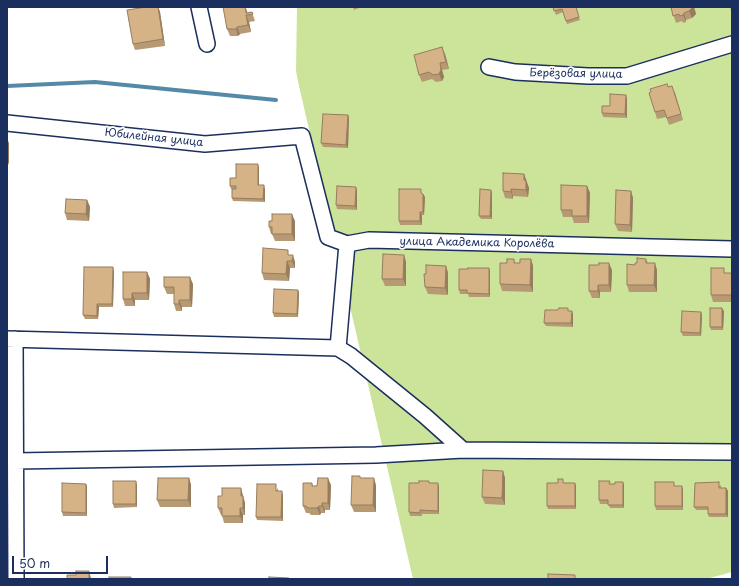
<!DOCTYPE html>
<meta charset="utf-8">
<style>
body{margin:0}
#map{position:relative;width:739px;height:586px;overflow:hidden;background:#fff;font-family:"Playpen Sans",sans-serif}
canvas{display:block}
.frame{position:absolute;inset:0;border:8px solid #1b2f5e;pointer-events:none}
.scale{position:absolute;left:12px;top:556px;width:96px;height:18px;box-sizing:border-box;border:2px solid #1b2f5e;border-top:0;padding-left:5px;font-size:12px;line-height:14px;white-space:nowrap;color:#1b2f5e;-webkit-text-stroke:3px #fff;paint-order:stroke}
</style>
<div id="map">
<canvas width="739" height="586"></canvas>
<div class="frame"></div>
<div class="scale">50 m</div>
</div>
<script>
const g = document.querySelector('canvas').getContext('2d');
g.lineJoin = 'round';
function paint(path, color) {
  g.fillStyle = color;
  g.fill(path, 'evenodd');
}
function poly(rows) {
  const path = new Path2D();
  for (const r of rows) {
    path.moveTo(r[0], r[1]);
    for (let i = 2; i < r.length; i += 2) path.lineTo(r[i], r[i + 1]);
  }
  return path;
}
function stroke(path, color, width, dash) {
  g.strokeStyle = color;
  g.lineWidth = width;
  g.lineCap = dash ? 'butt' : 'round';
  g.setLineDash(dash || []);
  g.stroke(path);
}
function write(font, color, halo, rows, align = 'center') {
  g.font = font + ' "Playpen Sans",sans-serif';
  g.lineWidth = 3.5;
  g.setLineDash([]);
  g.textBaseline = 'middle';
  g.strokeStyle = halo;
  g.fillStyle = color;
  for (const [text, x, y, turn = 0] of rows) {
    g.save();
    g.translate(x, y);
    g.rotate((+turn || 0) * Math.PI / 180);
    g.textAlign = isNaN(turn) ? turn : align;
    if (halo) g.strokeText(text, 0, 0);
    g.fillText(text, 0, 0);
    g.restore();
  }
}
paint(poly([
 [297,7,732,7,732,572,706,579,413,579,299,86,296,71]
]), '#cbe49a');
stroke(poly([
 [7,86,95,82,276,100]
]), '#548aa8', 4);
const minor = poly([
 [199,7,207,44],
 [489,67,515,72,588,76,627,76,732,44],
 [7,123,205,144,302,136,328,237,347,244,369,240,732,249],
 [347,244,338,348,351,356,425,416,463,450,732,452],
 [7,339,338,348],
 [15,339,16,579],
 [15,461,376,455,463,450]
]);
stroke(minor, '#1b2f5e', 18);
stroke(minor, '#fff', 15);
paint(poly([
 [146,7,158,7,160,12,165,46,135,50,133,44],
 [353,7,362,7,354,10],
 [553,7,576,7,580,20,567,24,563,12,556,15],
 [671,7,694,7,696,14,692,18,686,20,686,22,683,23,682,21,676,23],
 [730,7,732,7,732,10,731,11],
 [252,12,255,21,249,22,251,32,240,34,238,36,230,36,227,29,247,13],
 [445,54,449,69,442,70,444,77,442,81,436,82,432,79,422,82,419,75],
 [668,87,675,92,683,120,669,125,666,117,657,119,655,112],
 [627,98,627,118,603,117,602,113,610,106],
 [348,115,349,118,348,148,323,147,321,143],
 [259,168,259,185,265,189,265,202,233,201,232,198,232,189,231,189,230,186,236,178],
 [524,174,529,188,528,197,513,196,513,199,505,198,503,191],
 [587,186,590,193,589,223,574,223,572,217,563,217,561,210],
 [357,190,357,210,337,209,336,205],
 [491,190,492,193,492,219,481,219,479,216],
 [631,191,633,198,632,232,618,231,615,224],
 [422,193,425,197,424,215,422,215,422,225,400,225,399,221],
 [87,200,90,207,89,221,67,220,65,213],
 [295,221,295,241,275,241,272,234,271,234,269,227],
 [290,255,295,262,295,268,290,268,289,281,264,280,262,273],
 [404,255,406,262,406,286,385,286,382,279],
 [514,259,515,263,520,263,531,259,533,266,533,292,502,291,500,284,507,263],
 [646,259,648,263,657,270,657,292,629,292,627,285,635,265,637,263],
 [599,265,612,270,611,292,600,292,600,298,592,298,589,291],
 [446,266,448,273,448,295,428,294,425,287,426,274],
 [468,269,490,271,490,297,469,297,468,294,460,294,459,290],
 [114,271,113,307,99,307,98,319,85,319,83,315],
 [147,272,150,279,149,300,135,300,135,306,125,306,123,299],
 [732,273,732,302,713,302,711,295],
 [193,284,192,307,182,307,182,311,176,311,174,304,174,294,167,294,164,287],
 [298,290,299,293,298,317,274,317,273,313],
 [558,310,569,311,573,314,573,327,546,326,544,323],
 [724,311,723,330,711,330,710,327],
 [701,312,702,315,701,336,683,336,681,332],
 [503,471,505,478,505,505,485,504,482,497],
 [189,478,191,485,191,507,160,507,157,500],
 [361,478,376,485,376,512,354,512,351,505],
 [610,481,610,484,624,485,624,508,610,508,608,504,600,504,599,500],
 [312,483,313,486,331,485,330,510,325,510,325,513,321,513,320,515,311,515,309,513,306,513,303,506],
 [429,483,439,487,439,514,422,514,422,516,410,516,409,512],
 [86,484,87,487,87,516,63,516,62,512],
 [137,485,137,507,114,508,113,504],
 [721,485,721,488,726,488,728,491,728,517,709,517,708,514,708,510,696,510,694,507],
 [576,486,576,509,548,509,547,506],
 [676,486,683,490,683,510,656,510,655,506],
 [278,488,278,491,283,495,283,521,257,520,256,517],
 [243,495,243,497,245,503,245,515,243,515,243,523,224,523,222,515,221,515,218,508]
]), '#b79a74');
paint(poly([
 [158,7,160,12,165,46,163,39],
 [245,7,246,7,246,8,248,15,246,13],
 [693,7,694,7,696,14,692,18,689,11],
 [684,13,686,20,686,22,683,15],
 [246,15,249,22,251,32,248,25],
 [237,27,240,34,238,36,236,29],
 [442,47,445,54,449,69,446,62],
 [440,63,444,77,442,81,439,74],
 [626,95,627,98,627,118,625,114],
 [348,115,349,118,348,148,346,145],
 [7,138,9,143,9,165,7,160],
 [258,164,259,168,259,189,258,185],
 [524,174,529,188,528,197,526,190,524,180],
 [264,185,265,189,265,202,263,199],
 [587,186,590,193,589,223,587,216],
 [356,187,357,190,357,210,355,206],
 [511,189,513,196,513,199,511,192],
 [491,190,492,193,492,219,490,216],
 [631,191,633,198,632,232,630,225],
 [423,194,425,197,424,215,423,212],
 [87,200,90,207,89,221,86,214],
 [420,212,422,215,422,225,420,221],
 [292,214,295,221,295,241,292,234],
 [293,255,295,262,295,268,292,261],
 [404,255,406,262,406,286,403,279],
 [531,259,533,266,533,292,530,285],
 [287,261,290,268,289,281,286,274],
 [609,263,612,270,611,292,609,285],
 [655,263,657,270,657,292,654,285],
 [446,266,448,273,448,295,445,288],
 [113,267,114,271,113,307,112,304],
 [489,268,490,271,490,297,489,294],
 [147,272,150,279,149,300,147,293],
 [190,277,193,284,192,307,190,300],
 [598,285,600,292,600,298,598,291],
 [298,290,299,293,298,317,297,314],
 [132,293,135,300,135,306,132,299],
 [179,300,182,307,182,311,179,304],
 [97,304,99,307,98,319,97,316],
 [722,308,724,311,723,330,722,327],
 [572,311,573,314,573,327,571,323],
 [701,312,702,315,701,336,700,333],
 [503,471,505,478,505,505,502,498],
 [189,478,191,485,191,507,188,500],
 [328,478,331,485,330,510,328,503],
 [374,478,376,485,376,512,373,505],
 [136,481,137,485,137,507,136,504],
 [623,482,624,485,624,508,623,505],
 [438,483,439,487,439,514,438,511],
 [575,483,576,486,576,509,575,506],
 [86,484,87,487,87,516,86,513],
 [682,486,683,490,683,510,682,506],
 [241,488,245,503,245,515,243,508,241,496],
 [726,488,728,491,728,517,726,514],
 [282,491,283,495,283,521,281,517],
 [322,503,325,510,325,513,322,506],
 [319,506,321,513,320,515,317,508],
 [240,508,243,515,243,523,240,516],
 [89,571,91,578,91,579,89,579]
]), '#957d5e');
const building = poly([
 [146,7,158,7,163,39,133,44,127,10,146,7],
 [223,7,245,7,246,13,252,12,253,14,246,15,248,25,237,27,236,29,227,29,223,7],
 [553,7,576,7,579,17,566,21,562,9,554,11,553,7],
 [671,7,693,7,689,11,684,13,683,15,680,16,679,14,673,16,671,7],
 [442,47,446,62,440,63,441,70,439,74,433,75,429,72,419,75,414,55,442,47],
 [667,84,668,87,672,86,681,114,667,118,664,110,655,112,649,93,651,92,650,89,667,84],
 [610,94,626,95,625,114,602,113,602,106,610,106,610,94],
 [323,114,348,115,346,145,321,143,323,114],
 [236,164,258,164,258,185,264,185,263,199,232,198,232,189,236,189,236,186,230,186,230,178,236,178,236,164],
 [503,173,524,174,524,180,526,181,526,190,511,189,511,192,503,191,503,173],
 [561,185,587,186,587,216,572,216,572,210,561,210,561,185],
 [337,186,356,187,355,206,336,205,337,186],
 [399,189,421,189,421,193,423,194,423,212,420,212,420,221,399,221,399,189],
 [480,189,491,190,490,216,479,216,480,189],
 [616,190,631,191,630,225,615,224,616,190],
 [66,199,87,200,86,214,65,213,66,199],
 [272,214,292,214,292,234,272,234,272,227,269,227,269,221,272,221,272,214],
 [263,248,288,250,288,255,293,255,292,261,287,261,286,274,262,273,263,248],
 [383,254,404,255,403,279,382,279,383,254],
 [637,258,646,259,646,263,655,263,654,285,627,285,627,264,635,265,635,263,637,263,637,258],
 [507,259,514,259,514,263,520,263,520,259,531,259,530,285,500,284,500,263,507,263,507,259],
 [599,263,609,263,609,285,598,285,598,291,589,291,589,265,599,265,599,263],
 [426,265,446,266,445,288,425,287,424,274,426,274,426,265],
 [84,267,113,267,112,304,97,304,97,316,83,315,84,267],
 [468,268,489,268,489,294,467,293,467,290,459,290,459,269,468,269,468,268],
 [711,268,724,268,724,273,732,273,732,295,711,295,711,268],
 [123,272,147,272,147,293,132,293,132,299,123,299,123,272],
 [164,277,190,277,190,300,179,300,179,304,174,304,174,287,164,287,164,277],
 [274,289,298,290,297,314,273,313,274,289],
 [559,308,568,308,568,311,572,311,571,323,544,323,545,310,558,310,559,308],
 [710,308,722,308,722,327,710,327,710,308],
 [682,311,701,312,700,333,681,332,682,311],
 [483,470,503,471,502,498,482,497,483,470],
 [352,476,360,476,360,478,374,478,373,505,351,505,352,476],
 [158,478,189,478,188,500,157,500,158,478],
 [318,478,328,478,328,503,322,503,322,506,319,506,317,508,308,508,306,506,303,506,303,483,312,483,312,486,317,486,318,478],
 [558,479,563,479,563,483,575,483,575,506,547,506,547,483,558,483,558,479],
 [113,481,136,481,136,504,113,504,113,481],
 [419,481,429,481,429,483,438,483,438,511,420,510,420,513,409,512,409,483,419,483,419,481],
 [599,481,610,481,609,484,615,484,615,482,623,482,623,505,608,505,608,500,599,500,599,481],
 [655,482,674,482,674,486,682,486,682,506,655,506,655,482],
 [719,482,719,488,726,488,726,514,708,514,708,507,694,507,695,483,719,482],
 [62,483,86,484,86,513,62,512,62,483],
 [257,484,276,484,276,491,282,491,281,517,256,517,257,484],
 [222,488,241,488,241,496,243,496,243,508,240,508,240,516,222,516,222,508,218,508,218,496,222,496,222,488],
 [76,571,89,571,89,579,67,579,67,575,76,575,76,571],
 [548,574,575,575,575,579,548,579,548,574],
 [109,577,131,577,131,579,109,579,109,577],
 [269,577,289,578,289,579,269,579,269,577]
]);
paint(building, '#d5b387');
stroke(building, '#957d5e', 1);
write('11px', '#1b2f5e', '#fff', [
 ["Берёзовая улица",576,74,1],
 ["Юбилейная улица",154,138,6],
 ["улица Академика Королёва",477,243,1]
]);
</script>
